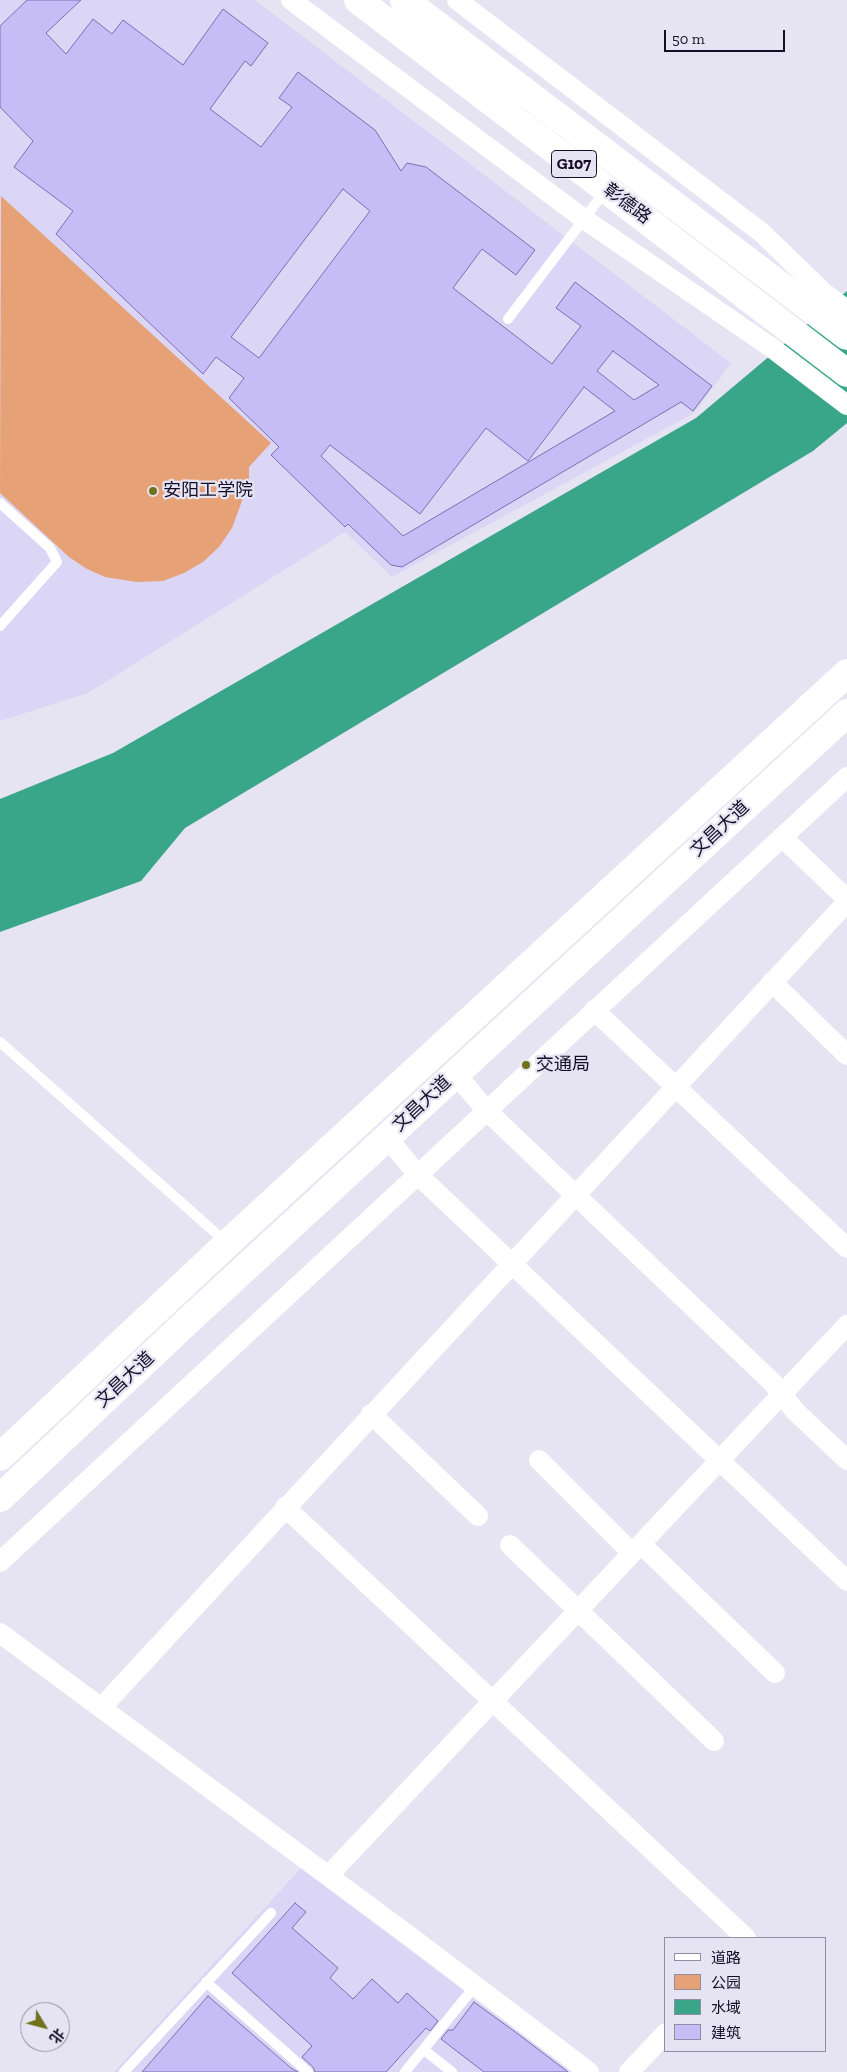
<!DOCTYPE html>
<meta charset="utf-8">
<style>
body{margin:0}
#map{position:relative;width:847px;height:2072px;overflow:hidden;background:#e6e4f3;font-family:"Zilla Slab","Noto Sans SC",serif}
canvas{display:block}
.legend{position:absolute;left:664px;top:1937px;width:162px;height:115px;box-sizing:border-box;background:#e6e4f3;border:1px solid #928ea1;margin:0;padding:6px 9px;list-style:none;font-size:15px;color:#130d26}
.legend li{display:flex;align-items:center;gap:10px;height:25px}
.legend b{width:25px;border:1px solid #928ea1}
.north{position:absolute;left:20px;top:2002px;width:50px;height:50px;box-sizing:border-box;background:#e6e4f3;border:1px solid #928ea1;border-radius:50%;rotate:127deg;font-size:14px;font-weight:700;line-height:20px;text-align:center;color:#130d26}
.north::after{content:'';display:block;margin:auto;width:18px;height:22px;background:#6f7218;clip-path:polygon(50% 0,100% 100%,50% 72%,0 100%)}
.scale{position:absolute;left:664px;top:30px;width:121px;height:22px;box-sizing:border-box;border:2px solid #130d26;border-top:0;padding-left:6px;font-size:15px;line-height:18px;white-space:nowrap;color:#130d26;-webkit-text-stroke:4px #e6e4f3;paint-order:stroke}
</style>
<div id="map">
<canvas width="847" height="2072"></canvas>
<ul class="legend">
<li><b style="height:6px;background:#fff"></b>道路</li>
<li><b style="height:14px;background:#e7a176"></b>公园</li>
<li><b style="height:14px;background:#3aa689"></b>水域</li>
<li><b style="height:14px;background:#c6bcf6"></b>建筑</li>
</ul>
<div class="north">北</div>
<div class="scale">50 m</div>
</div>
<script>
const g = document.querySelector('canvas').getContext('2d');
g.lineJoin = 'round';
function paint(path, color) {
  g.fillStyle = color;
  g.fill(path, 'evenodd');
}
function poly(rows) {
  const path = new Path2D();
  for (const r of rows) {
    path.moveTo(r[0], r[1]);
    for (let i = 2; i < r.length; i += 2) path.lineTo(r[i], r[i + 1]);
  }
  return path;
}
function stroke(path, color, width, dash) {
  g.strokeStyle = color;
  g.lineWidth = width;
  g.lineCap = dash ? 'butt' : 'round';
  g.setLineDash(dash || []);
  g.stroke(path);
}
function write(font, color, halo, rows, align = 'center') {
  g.font = font + ' "Zilla Slab","Noto Sans SC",serif';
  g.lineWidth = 4.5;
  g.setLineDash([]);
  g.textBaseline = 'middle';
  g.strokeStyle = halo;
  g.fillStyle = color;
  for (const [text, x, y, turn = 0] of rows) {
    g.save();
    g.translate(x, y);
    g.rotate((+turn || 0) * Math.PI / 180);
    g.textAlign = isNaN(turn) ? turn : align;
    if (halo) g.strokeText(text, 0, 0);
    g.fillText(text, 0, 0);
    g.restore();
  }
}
paint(poly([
 [0,0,255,0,731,363,694,413,392,577,345,532,88,693,0,721],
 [301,1868,571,2072,114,2072]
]), '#dbd6f6');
paint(poly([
 [1,196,271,443,249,467,249,482,232,528,219,547,203,562,184,573,163,581,136,582,105,577,87,569,69,557,0,493]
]), '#e7a176');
paint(poly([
 [847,291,847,423,813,451,185,828,141,881,0,932,0,799,113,753,696,418]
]), '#3aa689');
const building = poly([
 [27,0,81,0,46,33,66,54,93,19,112,34,123,20,183,65,223,9,268,43,251,66,245,61,210,109,261,147,292,107,279,98,298,72,375,130,401,171,407,163,426,167,535,250,516,275,482,249,453,288,552,364,581,326,556,308,575,282,712,386,693,411,681,402,402,567,391,565,348,524,345,527,271,455,279,447,229,398,244,378,216,357,203,374,56,234,73,211,14,167,33,141,0,107,0,26,27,0],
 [343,189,370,211,259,358,231,337,343,189],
 [613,351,659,385,634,400,597,371,613,351],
 [584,387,615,411,403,536,321,456,330,445,420,514,486,428,528,461,584,387],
 [295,1903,306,1912,292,1928,338,1968,330,1978,353,1999,372,1979,398,2003,407,1993,438,2021,430,2031,426,2028,386,2072,315,2072,313,2067,302,2057,312,2046,232,1973,295,1903],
 [208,1996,291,2068,298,2072,142,2072,208,1996],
 [474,2002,518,2034,568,2072,484,2072,441,2039,448,2030,453,2030,474,2002]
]);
paint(building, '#c6bcf6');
stroke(building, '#7c6fb1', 1);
stroke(poly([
 [508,319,606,190],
 [0,503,50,548,57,562,0,626],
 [0,1042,227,1243],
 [206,1982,308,2072],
 [424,2050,452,2072],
 [124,2072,271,1913],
 [405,2072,475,1986]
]), '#fff', 10);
stroke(poly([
 [291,0,584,219,772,348,847,405],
 [457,0,762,233,824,293,847,310],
 [782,837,847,899],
 [772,982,847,1055],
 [594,1010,847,1248],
 [455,1073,486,1110,773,1383,795,1411,847,1460],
 [387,1137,417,1174,847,1581],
 [371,1414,478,1516],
 [539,1460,632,1553],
 [285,1507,746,1938],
 [641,1544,775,1673],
 [510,1545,714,1741],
 [0,1562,847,777],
 [0,1633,412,1938,589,2072],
 [101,1708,847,902],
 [328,1876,847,1325],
 [629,2072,666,2033]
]), '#fff', 20);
stroke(poly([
 [0,1457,228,1243,847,673],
 [0,1498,190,1319,847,713]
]), '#fff', 28);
stroke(poly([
 [358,0,847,373],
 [404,0,847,336]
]), '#fff', 28);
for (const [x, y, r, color] of [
 [153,491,5,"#6f7218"],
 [526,1065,5,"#6f7218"]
]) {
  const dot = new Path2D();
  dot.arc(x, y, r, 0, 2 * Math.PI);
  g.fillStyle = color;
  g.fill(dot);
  stroke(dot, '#e6e4f3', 2);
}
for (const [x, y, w] of [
 [574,164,45]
]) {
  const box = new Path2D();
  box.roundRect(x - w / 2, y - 13.5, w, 27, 4);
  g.fillStyle = '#e6e4f3';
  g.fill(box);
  stroke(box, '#130d26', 1);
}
write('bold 16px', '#130d26', null, [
 ["G107",574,164]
]);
write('18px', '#130d26', '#e6e4f3', [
 ["彰德路",627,204,37],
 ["文昌大道",720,829,-43],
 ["文昌大道",422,1104,-43],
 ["文昌大道",125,1380,-43]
]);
write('18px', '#130d26', '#e6e4f3', [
 ["安阳工学院",163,491],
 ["交通局",536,1065]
], 'left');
</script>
